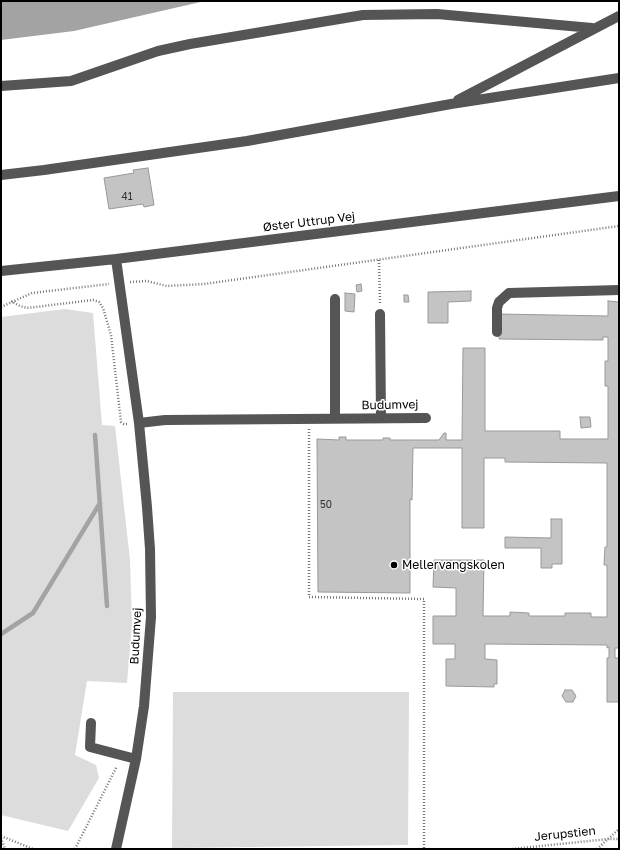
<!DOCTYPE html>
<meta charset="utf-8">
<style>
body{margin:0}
#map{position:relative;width:620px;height:850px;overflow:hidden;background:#fff;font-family:"Golos Text",sans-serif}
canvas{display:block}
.frame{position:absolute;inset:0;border:2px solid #000;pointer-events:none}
</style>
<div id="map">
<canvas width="620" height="850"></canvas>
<div class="frame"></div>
</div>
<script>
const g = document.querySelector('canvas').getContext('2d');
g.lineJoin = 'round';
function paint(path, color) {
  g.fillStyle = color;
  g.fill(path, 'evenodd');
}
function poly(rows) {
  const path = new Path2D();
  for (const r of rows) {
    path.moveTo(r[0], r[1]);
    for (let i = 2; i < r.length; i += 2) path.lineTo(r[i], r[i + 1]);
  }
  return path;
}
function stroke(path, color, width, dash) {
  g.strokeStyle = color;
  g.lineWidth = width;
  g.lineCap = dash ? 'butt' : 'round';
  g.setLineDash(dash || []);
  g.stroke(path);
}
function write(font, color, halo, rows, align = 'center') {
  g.font = font + ' "Golos Text",sans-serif';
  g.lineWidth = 3;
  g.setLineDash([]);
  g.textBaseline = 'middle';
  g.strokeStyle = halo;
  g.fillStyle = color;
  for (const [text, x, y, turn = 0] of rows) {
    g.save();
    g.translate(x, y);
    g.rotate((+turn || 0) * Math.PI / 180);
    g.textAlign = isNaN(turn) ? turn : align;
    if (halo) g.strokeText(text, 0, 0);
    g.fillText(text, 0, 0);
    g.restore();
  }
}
paint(poly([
 [65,309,93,313,102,425,115,426,130,560,132,623,127,683,87,681,75,755,96,765,99,778,68,831,1,815,1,317],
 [173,692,409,692,408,845,172,848]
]), '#dcdcdc');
paint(poly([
 [1,1,205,1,74,31,1,40]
]), '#a3a3a3');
stroke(poly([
 [95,435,107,606],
 [1,634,33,613,100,503]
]), '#a3a3a3', 4.5);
const building = poly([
 [148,168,154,205,144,207,143,204,109,209,104,178,134,173,133,170,148,168],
 [361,284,362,291,357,292,356,285,361,284],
 [471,291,471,301,448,302,448,323,428,323,428,292,471,291],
 [345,293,355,294,354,312,345,311,345,293],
 [404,295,408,295,409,302,404,302,404,295],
 [608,301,619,302,619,648,615,648,615,658,619,658,619,702,607,702,607,658,609,658,609,647,607,648,607,645,485,644,485,659,497,660,497,684,494,684,494,687,446,686,446,659,455,659,455,644,433,644,433,616,456,616,456,588,433,587,434,560,484,560,483,616,510,616,510,612,529,613,529,616,565,616,565,613,591,613,591,617,607,617,607,565,604,565,605,547,607,547,607,463,505,462,505,458,484,458,484,528,462,528,462,448,413,448,412,500,410,499,410,593,318,592,317,439,339,440,339,437,346,437,346,440,383,440,383,438,390,438,390,440,439,440,444,433,446,433,446,440,462,440,463,348,485,348,485,431,560,431,560,439,608,439,608,386,605,386,605,361,608,361,608,337,603,337,603,340,499,339,499,314,608,316,608,301],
 [580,417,590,417,591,427,581,428,580,417],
 [551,519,562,519,562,564,552,564,552,568,541,568,541,548,505,548,505,537,551,538,551,519],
 [565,690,572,690,576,696,573,702,566,702,562,696,565,690]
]);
paint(building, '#c4c4c4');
stroke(building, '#999', 1);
stroke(poly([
 [379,260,380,303],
 [130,282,147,281,167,286,204,284,619,226],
 [11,301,20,306,27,308,93,300,99,302,103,308,111,335,121,422,124,424,128,424],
 [1,307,32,293,109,284],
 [309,429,309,597,424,599,424,849],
 [1,836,33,849],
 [1,838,5,849],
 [75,849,117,766],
 [512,849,608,839,619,839],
 [597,849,619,829]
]), '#777', 2.5, [1, 2]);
stroke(poly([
 [1,86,71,81,158,51,190,44,363,15,437,14,592,28],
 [458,100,619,16],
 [1,175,44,170,247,141,451,104,619,78],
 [1,271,116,259,619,196],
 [335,299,335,418],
 [380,314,381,418],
 [497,332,497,308,499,302,509,293,619,290],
 [139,423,165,420,426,418],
 [91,723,90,747,136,759],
 [116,849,136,759,144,706,151,617,150,549,147,507,139,423,116,259]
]), '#555', 10);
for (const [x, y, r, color] of [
 [394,565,4,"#000"]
]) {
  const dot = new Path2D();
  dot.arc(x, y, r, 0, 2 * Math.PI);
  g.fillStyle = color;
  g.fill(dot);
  stroke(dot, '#fff', 1.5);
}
write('10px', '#313131', null, [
 ["41",127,197],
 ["50",326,505]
]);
write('12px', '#000', '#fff', [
 ["Øster Uttrup Vej",309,222,-7],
 ["Budumvej",390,405,-1],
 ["Budumvej",136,636,-87],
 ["Jerupstien",565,834,-6]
]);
write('12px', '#000', '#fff', [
 ["Mellervangskolen",402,565]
], 'left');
</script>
